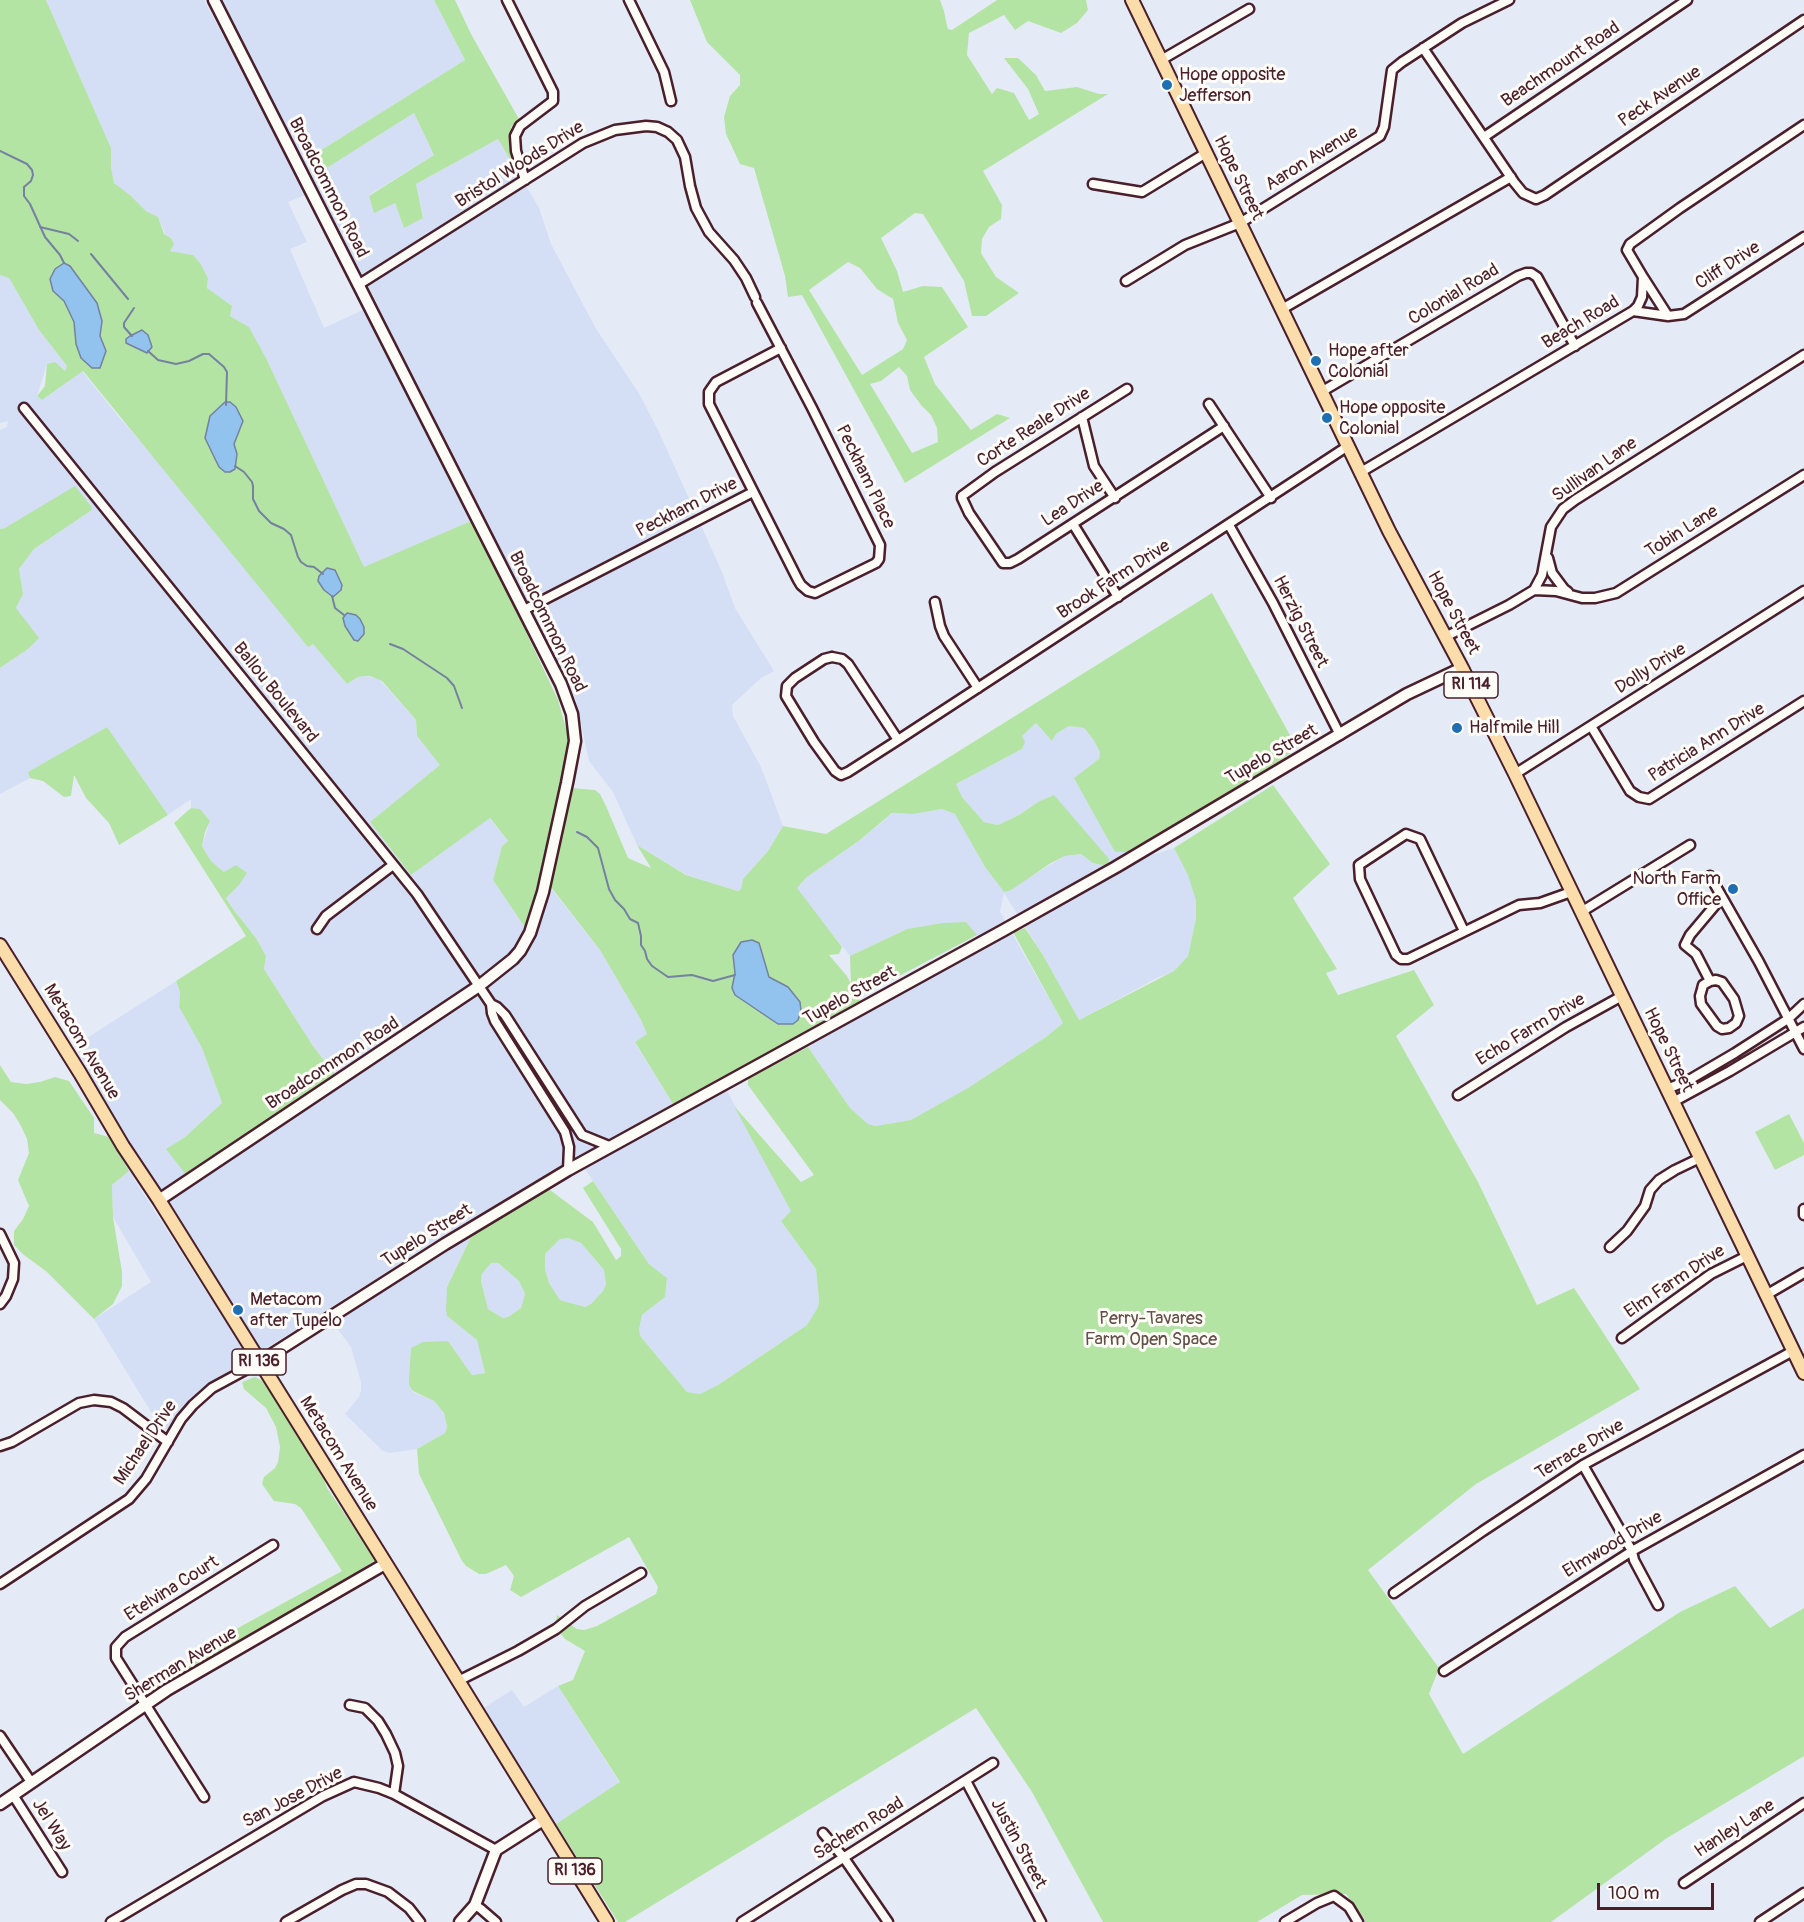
<!DOCTYPE html>
<style>
body{margin:0}
#map{position:relative;width:1804px;height:1922px;overflow:hidden;background:#e5ebf6;font-family:Pangolin,sans-serif}
canvas{display:block}
.scale{position:absolute;left:1597px;top:1883px;width:117px;height:27px;box-sizing:border-box;border:3px solid #4a1f2b;border-top:0;padding-left:8px;font-size:18px;line-height:21px;white-space:nowrap;color:#4a1f2b;-webkit-text-stroke:4px #fdfcf7;paint-order:stroke}
</style>
<div id="map">
<canvas width="1804" height="1922"></canvas>
<div class="scale">100 m</div>
</div>
<script>
const g = document.querySelector('canvas').getContext('2d');
g.lineJoin = 'round';
function paint(path, color) {
  g.fillStyle = color;
  g.fill(path, 'evenodd');
}
function poly(rows) {
  const path = new Path2D();
  for (const r of rows) {
    path.moveTo(r[0], r[1]);
    for (let i = 2; i < r.length; i += 2) path.lineTo(r[i], r[i + 1]);
  }
  return path;
}
function stroke(path, color, width, dash) {
  g.strokeStyle = color;
  g.lineWidth = width;
  g.lineCap = dash ? 'butt' : 'round';
  g.setLineDash(dash || []);
  g.stroke(path);
}
function write(font, color, halo, rows, align = 'center') {
  g.font = font + ' Pangolin,sans-serif';
  g.lineWidth = 6;
  g.setLineDash([]);
  g.textBaseline = 'middle';
  g.strokeStyle = halo;
  g.fillStyle = color;
  for (const [text, x, y, turn = 0] of rows) {
    g.save();
    g.translate(x, y);
    g.rotate((+turn || 0) * Math.PI / 180);
    g.textAlign = isNaN(turn) ? turn : align;
    if (halo) g.strokeText(text, 0, 0);
    g.fillText(text, 0, 0);
    g.restore();
  }
}
paint(poly([
 [46,0,204,0,272,127,305,195,288,202,307,242,290,249,324,328,365,309,399,381,471,521,364,568,266,358,249,327,230,316,227,304,207,288,208,278,200,263,193,255,170,251,171,238,165,234,158,217,146,211,114,183,111,167,111,148],
 [219,0,434,0,465,60,307,159,318,173,414,113,434,155,369,195,395,203,404,228,423,217,416,184,498,139,539,208,551,244,595,327,640,395,659,432,722,572,735,608,774,671,761,678,732,705,733,716,761,767,783,826,768,851,743,879,741,889,738,891,687,875,637,845,613,792,589,761,576,700,518,582,423,405,368,291,331,222,291,137],
 [0,275,9,278,39,330,67,366,65,372,47,364,37,396,42,400,82,371,118,416,157,460,308,646,313,644,347,684,358,677,365,676,379,679,416,720,417,736,441,765,370,822,411,875,489,818,508,841,502,846,493,880,526,929,536,931,550,887,600,950,641,1020,647,1034,635,1043,673,1104,557,1169,443,1236,215,1381,196,1398,169,1433,153,1415,94,1319,151,1282,113,1217,112,1185,129,1171,209,1296,222,1286,97,1092,76,1045,176,981,180,992,179,1007,202,1048,222,1103,185,1137,166,1149,336,1076,313,1046,264,969,266,956,256,938,233,909,226,897,239,885,211,861,202,846,210,821,200,809,191,808,191,799,168,815,107,727,29,772,30,778,0,794,0,668,28,649,16,608,23,594,19,569,34,549,92,510,0,529,0,430,7,427,8,421,0,423],
 [1036,723,1052,741,1056,734,1069,726,1084,728,1093,739,1100,752,1099,759,1114,852,1132,852,1149,856,1174,848,1188,874,1196,901,1196,918,1188,956,1173,972,1159,977,1079,1020,1043,955,1004,893,1000,912,1063,1023,1046,1037,919,1120,904,1121,875,1126,868,1124,850,1108,808,1047,970,955,977,935,907,929,850,956,796,889,807,877,860,840,893,813,913,814,942,809,956,814,985,867,1004,892,1065,856,1081,854,1093,863,1038,802,1019,815,998,825,984,822,962,797,956,784,1022,749,1022,736],
 [727,1091,792,1211,781,1221,816,1269,819,1300,818,1307,807,1325,718,1385,700,1394,687,1392,641,1337,639,1330,642,1315,665,1297,667,1278,649,1264,585,1169],
 [472,1235,447,1287,447,1316,477,1340,485,1373,472,1375,448,1341,411,1349,409,1385,413,1392,434,1401,444,1413,447,1427,445,1433,417,1449,390,1453,383,1451,345,1414,359,1397,361,1390,361,1382,351,1347,334,1324,365,1301],
 [567,1238,581,1243,604,1270,606,1284,603,1291,591,1304,585,1307,560,1300,549,1283,545,1269,545,1254,560,1239],
 [491,1263,498,1263,519,1281,525,1294,521,1308,508,1317,503,1318,488,1309,481,1281,482,1274],
 [558,1686,620,1783,556,1824,482,1709,512,1690,524,1707]
]), '#d4dff5');
paint(poly([
 [0,0,46,0,111,148,111,167,114,183,131,196,146,211,158,217,164,234,171,238,174,244,170,251,193,255,200,263,208,278,207,288,232,306,230,316,249,327,266,358,364,567,471,521,510,598,558,700,568,736,560,787,595,790,600,794,606,806,628,858,651,868,637,845,686,875,738,891,741,889,743,879,768,851,783,826,826,834,1212,593,1297,748,1275,765,1132,852,1115,852,1074,778,1099,759,1100,752,1093,739,1084,728,1069,726,1056,734,1052,741,1036,723,1022,736,1025,742,1022,749,956,784,962,797,984,822,998,825,1019,815,1038,802,1054,795,1109,859,1107,866,1093,863,1081,854,1065,856,1051,863,1011,890,1004,892,985,867,955,814,942,809,913,814,892,813,860,840,807,877,797,888,842,947,839,954,829,955,847,976,851,984,850,956,907,929,943,923,966,922,977,935,865,994,857,993,853,987,860,1001,673,1104,635,1042,647,1034,641,1020,600,950,551,887,537,888,526,929,493,880,502,846,508,841,490,818,411,875,370,822,440,765,417,736,416,720,382,681,370,676,365,676,358,677,347,684,313,644,308,647,83,371,42,400,37,396,45,386,47,364,55,362,65,371,67,366,39,330,9,278,0,275],
 [434,0,455,0,471,34,519,119,511,127,512,163,498,139,416,184,423,218,404,228,395,203,374,213,369,196,434,155,414,113,317,174,307,159,465,60],
 [690,0,940,0,944,11,947,26,948,29,952,30,997,0,1086,0,1088,10,1077,23,1061,33,1028,21,1015,30,1004,15,969,33,967,55,992,94,997,88,1014,93,1029,120,1039,114,1028,89,1004,58,1018,58,1036,75,1045,91,1077,87,1099,94,1108,94,983,171,1002,205,1001,219,989,227,982,239,981,253,996,277,1019,293,986,316,972,316,964,281,923,214,915,213,881,238,897,271,903,292,923,286,942,287,968,327,924,357,935,384,971,430,997,414,1010,418,905,483,802,295,788,297,785,276,754,168,740,164,726,134,724,117,730,96,740,85,740,75,707,42],
 [848,262,860,268,877,289,893,299,898,323,907,340,903,349,862,375,809,290],
 [899,367,907,376,910,390,921,405,931,415,937,428,938,442,912,453,870,384,881,381],
 [75,486,91,506,92,510,34,549,19,569,23,594,16,608,39,638,28,649,0,668,0,529,5,528],
 [107,727,168,815,119,845,109,823,86,798,74,775,71,796,64,797,43,781,30,778,28,772],
 [1273,785,1330,864,1293,898,1337,969,1326,973,1338,995,1414,970,1434,1005,1396,1036,1478,1182,1537,1305,1574,1288,1640,1389,1476,1484,1368,1570,1439,1668,1429,1694,1463,1754,1680,1612,1735,1586,1770,1628,1804,1608,1804,1756,1667,1838,1551,1922,1365,1922,1364,1918,1346,1894,1302,1895,1257,1922,1103,1922,1032,1792,976,1708,625,1922,618,1922,556,1824,620,1782,558,1686,573,1680,585,1651,565,1639,555,1627,557,1615,577,1629,584,1630,597,1626,656,1594,658,1587,629,1537,521,1597,510,1590,514,1576,506,1565,486,1574,479,1574,466,1566,462,1561,419,1474,417,1449,445,1433,447,1427,444,1413,434,1401,413,1391,409,1385,409,1378,411,1348,423,1342,448,1341,472,1375,485,1373,477,1340,447,1316,446,1309,447,1287,472,1235,546,1187,593,1222,616,1260,621,1256,621,1249,583,1188,593,1181,649,1264,667,1278,665,1297,642,1315,639,1330,641,1337,687,1392,700,1394,718,1385,807,1325,818,1307,819,1300,816,1269,781,1221,791,1211,734,1106,801,1182,814,1175,748,1085,748,1079,808,1047,850,1108,868,1124,875,1126,911,1120,968,1088,1046,1037,1063,1023,1013,932,1025,928,1043,955,1079,1020,1174,971,1188,956,1196,918,1196,901,1188,875,1174,848],
 [568,1238,581,1243,604,1270,606,1284,603,1291,591,1304,585,1307,560,1300,549,1283,545,1269,545,1254,560,1239],
 [491,1263,498,1263,519,1281,525,1294,521,1308,508,1317,503,1318,488,1309,481,1281,482,1274],
 [191,808,200,809,210,821,205,832,202,846,211,861,224,872,236,865,247,873,239,885,226,898,233,909,256,938,266,956,264,969,313,1046,336,1076,187,1176,166,1149,185,1137,222,1103,202,1048,179,1007,180,992,176,981,246,936,174,823],
 [0,1065,11,1082,26,1084,40,1082,55,1077,69,1081,94,1118,94,1133,109,1137,129,1171,112,1185,113,1217,122,1272,122,1286,113,1304,94,1319,47,1272,24,1255,14,1245,14,1231,23,1219,29,1206,18,1180,29,1153,27,1139,21,1126,13,1113,0,1100],
 [1789,1114,1804,1143,1804,1155,1775,1170,1755,1132],
 [255,1377,261,1380,272,1390,318,1461,327,1488,376,1560,305,1605,185,1676,150,1692,145,1687,148,1681,172,1667,186,1662,227,1634,342,1571,301,1508,295,1504,274,1501,262,1484,264,1477,275,1468,278,1462,280,1447,276,1427,266,1408,244,1389,242,1382]
]), '#b4e4a4');
const water = poly([
 [64,263,70,266,97,303,102,321,100,336,106,351,100,368,92,368,81,358,76,344,74,322,64,301,53,291,50,279,55,269,64,263],
 [142,330,148,335,152,347,147,353,126,343,126,339,130,336,142,330],
 [225,402,230,402,236,407,243,421,234,444,237,454,235,469,230,472,225,472,219,467,205,438,210,416,225,402],
 [327,568,335,570,342,585,341,590,333,597,324,590,318,581,319,576,327,568],
 [347,613,356,615,360,619,364,627,364,634,358,641,354,640,345,626,343,618,347,613],
 [752,940,759,943,769,977,788,987,800,1002,801,1011,798,1020,793,1024,778,1024,735,995,732,988,735,973,733,955,741,942,752,940]
]);
paint(water, '#91c3ee');
stroke(water, '#7581a0', 1.5);
stroke(poly([
 [0,151,27,164,32,170,33,175,31,181,24,187,24,196,30,204,45,237,60,255,64,263],
 [40,227,69,234,78,241],
 [91,254,128,299],
 [132,336,124,327,124,323,134,308],
 [148,351,158,360,176,364,189,361,203,354,209,354,224,367,227,372,226,405],
 [235,466,244,472,252,482,253,486,253,499,259,511,271,523,284,529,291,535,298,557,301,562,307,566,314,567,323,574],
 [332,596,335,608,344,615],
 [390,644,403,649,447,678,454,686,462,708],
 [577,832,587,837,598,848,609,889,615,900,624,909,630,919,638,923,641,936,641,945,645,951,647,959,652,966,668,977,692,975,713,981,735,975]
]), '#7581a0', 2);
const street = poly([
 [507,0,553,92,553,101,520,126,515,136,516,151,525,180],
 [629,0,664,72,671,101],
 [1423,48,1514,182,1523,193,1536,199,1545,195,1804,20],
 [1161,60,1249,9],
 [1484,137,1687,0],
 [1093,184,1142,192,1206,153],
 [1643,277,1668,316],
 [1126,281,1185,245,1240,223,1380,136,1384,127,1392,70,1402,62,1462,23,1509,0],
 [358,285,583,143,615,130,646,126,657,127,668,132,677,140,685,157,690,186,696,208,709,232,734,260,746,278,755,297],
 [757,303,812,408,880,545,879,559,876,563,815,593,808,591,801,585,798,580,709,404,709,392,716,382,781,348],
 [1282,309,1511,177],
 [1633,311,1668,316,1684,314,1804,237],
 [1127,389,995,472,962,496,962,498,969,513,1003,563,1010,563,1018,559,1224,426],
 [1321,392,1518,276,1526,273,1531,273,1537,277,1575,346],
 [1209,404,1271,498],
 [24,408,417,894,491,1004,497,1007,505,1015,582,1135,609,1146],
 [1082,417,1094,466,1115,498],
 [1361,472,1633,311,1638,306,1642,297,1643,277,1627,250,1630,244,1680,208,1804,125],
 [1073,524,1118,597],
 [1229,525,1273,603,1340,735],
 [1548,558,1552,573,1564,589,1568,592],
 [1534,590,1556,591,1582,598,1595,598,1616,593,1804,475],
 [935,602,940,626,944,636,978,688],
 [524,610,753,492],
 [1445,637,1509,605,1534,590,1542,575,1551,527,1563,509,1575,500,1804,355],
 [832,657,842,659,848,664,898,740,848,772,841,775,835,771,814,742,786,696,787,686,795,678,824,659,832,657],
 [1591,726,1630,791,1639,797,1649,799,1804,701],
 [898,740,1348,446],
 [1515,774,1804,591],
 [1710,876,1759,962,1804,1049],
 [1581,912,1690,845],
 [317,929,326,916,393,865],
 [1464,931,1420,839,1406,834,1359,865,1360,879,1396,955,1401,959,1408,959,1519,905,1540,903,1571,892],
 [1710,981,1703,985,1702,989,1700,996,1701,1004,1717,1026,1722,1029,1729,1028,1736,1023,1739,1016,1734,999,1722,982,1716,980,1710,981,1696,954,1685,945,1690,935,1722,897],
 [491,1004,492,1013,495,1021,565,1132,569,1147,568,1170],
 [1667,1089,1689,1080,1735,1053,1788,1019,1804,1004],
 [1458,1095,1566,1027,1622,996],
 [1673,1102,1730,1071,1804,1027],
 [1804,1209,1804,1215],
 [0,1234,14,1263,13,1279,6,1296,0,1304],
 [1610,1247,1627,1231,1645,1206,1650,1190,1659,1180,1675,1170,1700,1158],
 [1766,1295,1804,1273],
 [1622,1338,1711,1274,1747,1256],
 [0,1446,12,1442,79,1403,94,1400,111,1402,123,1408,168,1442],
 [1583,1465,1632,1551,1634,1560,1658,1605],
 [0,1584,129,1499,146,1479,181,1419,193,1405,212,1388,260,1362],
 [1394,1593,1483,1531,1583,1465,1793,1351],
 [1444,1671,1632,1551,1804,1455],
 [458,1681,518,1651,556,1629,585,1606,641,1573],
 [350,1705,365,1708,378,1721,386,1734,395,1753,398,1766,394,1794],
 [0,1736,31,1782],
 [966,1781,1041,1922],
 [13,1795,62,1872],
 [204,1797,116,1658,116,1647,125,1637,273,1545],
 [823,1833,844,1858,888,1922],
 [1684,1883,1804,1803],
 [475,1905,481,1909,496,1922],
 [111,1922,323,1796,354,1782,379,1788,394,1794,496,1850],
 [286,1922,342,1890,356,1884,366,1884,388,1892,409,1908,420,1922],
 [742,1922,993,1763],
 [1285,1922,1317,1903,1334,1896,1349,1907,1358,1922],
 [1760,1922,1804,1893]
]);
const secondary = poly([
 [159,1200,479,986,513,959,520,951,530,933,543,892,567,783,575,741,572,714,561,684,214,0],
 [260,1362,445,1244,568,1170,1004,930,1116,867,1407,694,1462,668],
 [0,1804,167,1690,385,1564],
 [460,1922,475,1905,496,1850,543,1820]
]);
const primary = poly([
 [1132,0,1389,531,1462,668,1515,774,1804,1373],
 [0,945,80,1073,123,1146,159,1200,401,1588,607,1922]
]);
stroke(street, '#4a1f2b', 13);
stroke(secondary, '#4a1f2b', 15);
stroke(primary, '#4a1f2b', 16);
stroke(street, '#fdfcf7', 8);
stroke(secondary, '#fdfcf7', 10);
stroke(primary, '#faddab', 12);
for (const [x, y, r, color] of [
 [1167,85,6,"#1f6fb2"],
 [1316,361,6,"#1f6fb2"],
 [1327,418,6,"#1f6fb2"],
 [1457,728,6,"#1f6fb2"],
 [1733,889,6,"#1f6fb2"],
 [238,1310,6,"#1f6fb2"]
]) {
  const dot = new Path2D();
  dot.arc(x, y, r, 0, 2 * Math.PI);
  g.fillStyle = color;
  g.fill(dot);
  stroke(dot, '#fdfcf7', 2);
}
for (const [x, y, w] of [
 [1471,685,54],
 [259,1362,54],
 [575,1871,54]
]) {
  const box = new Path2D();
  box.roundRect(x - w / 2, y - 13, w, 26, 4.5);
  g.fillStyle = '#fdfcf7';
  g.fill(box);
  stroke(box, '#4a1f2b', 1.5);
}
write('bold 16px', '#4a1f2b', null, [
 ["RI 114",1471,685],
 ["RI 136",259,1362],
 ["RI 136",575,1871]
]);
write('18px', '#4a1f2b', '#fdfcf7', [
 ["Beachmount Road",1561,65,-34],
 ["Peck Avenue",1660,97,-34],
 ["Aaron Avenue",1312,159,-32],
 ["Bristol Woods Drive",520,165,-32],
 ["Hope Street",1238,178,64],
 ["Broadcommon Road",328,188,63],
 ["Cliff Drive",1728,266,-33],
 ["Colonial Road",1454,295,-31],
 ["Beach Road",1581,323,-31],
 ["Corte Reale Drive",1034,428,-33],
 ["Sullivan Lane",1595,470,-35],
 ["Peckham Place",865,477,64],
 ["Lea Drive",1073,504,-33],
 ["Peckham Drive",687,508,-27],
 ["Tobin Lane",1682,532,-32],
 ["Brook Farm Drive",1114,580,-33],
 ["Hope Street",1453,613,62],
 ["Broadcommon Road",547,622,64],
 ["Herzig Street",1300,622,63],
 ["Dolly Drive",1651,669,-32],
 ["Ballou Boulevard",275,693,51],
 ["Patricia Ann Drive",1707,743,-32],
 ["Tupelo Street",1272,755,-30],
 ["Tupelo Street",850,996,-29],
 ["Echo Farm Drive",1531,1030,-31],
 ["Metacom Avenue",81,1042,59],
 ["Hope Street",1668,1050,64],
 ["Broadcommon Road",333,1064,-33],
 ["Tupelo Street",427,1236,-32],
 ["Elm Farm Drive",1675,1282,-34],
 ["Michael Drive",146,1443,-56],
 ["Terrace Drive",1580,1450,-31],
 ["Metacom Avenue",338,1454,58],
 ["Elmwood Drive",1613,1545,-31],
 ["Etelvina Court",172,1589,-32],
 ["Sherman Avenue",181,1665,-31],
 ["San Jose Drive",293,1798,-28],
 ["Jel Way",51,1825,58],
 ["Sachem Road",859,1829,-32],
 ["Hanley Lane",1735,1829,-33],
 ["Justin Street",1018,1844,62]
]);
write('18px', '#4a1f2b', '#fdfcf7', [
 ["Hope opposite",1179,75],
 ["Jefferson",1179,96],
 ["Hope after",1328,351],
 ["Colonial",1328,372],
 ["Hope opposite",1339,408],
 ["Colonial",1339,429],
 ["Halfmile Hill",1469,728],
 ["North Farm",1721,879,"right"],
 ["Office",1721,900,"right"],
 ["Metacom",250,1300],
 ["after Tupelo",250,1321]
], 'left');
write('18px', '#645049', '#fdfcf7', [
 ["Perry-Tavares",1151,1319],
 ["Farm Open Space",1151,1340]
]);
</script>
